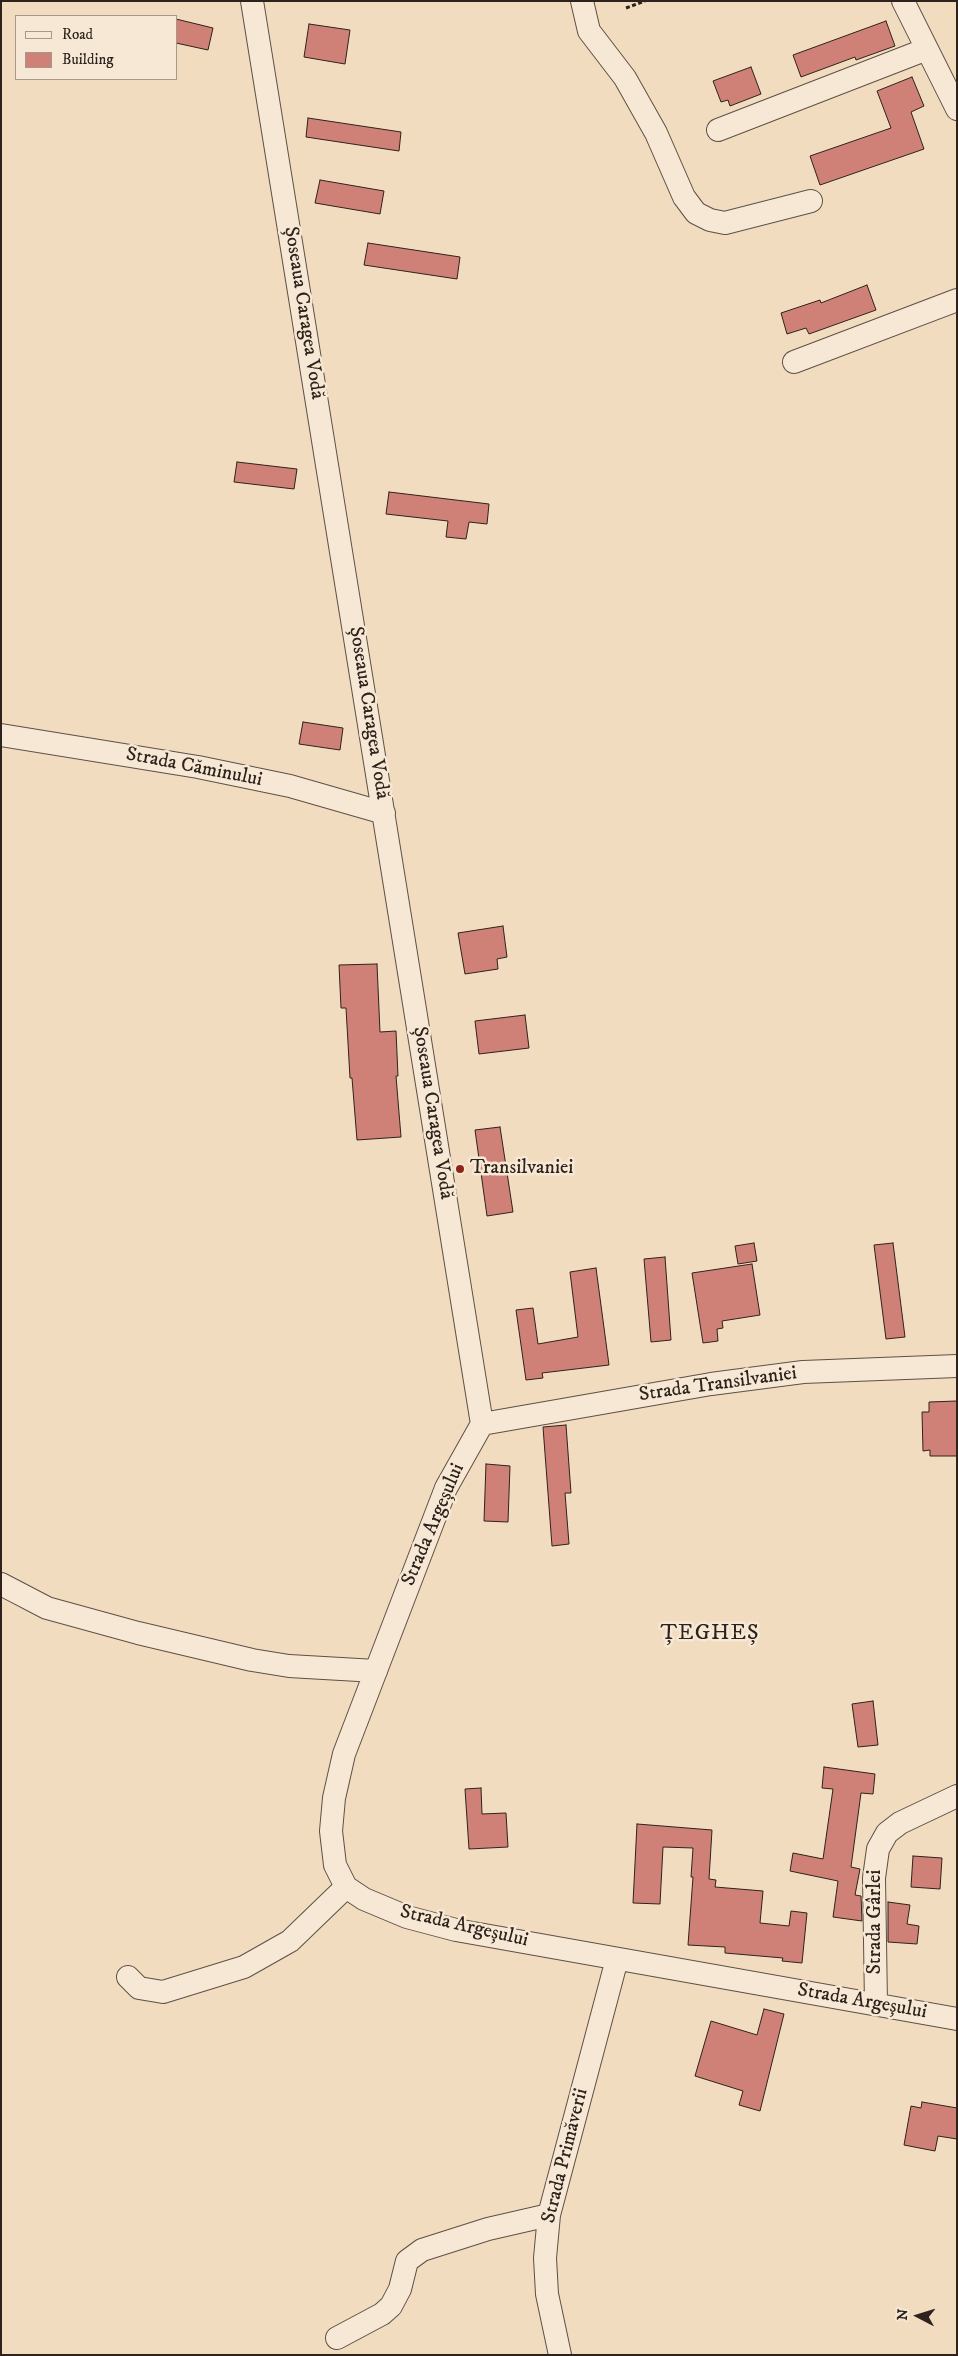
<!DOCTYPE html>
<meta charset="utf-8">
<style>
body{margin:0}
#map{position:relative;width:958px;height:2356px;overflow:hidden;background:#f1dcbf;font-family:"IM FELL DW Pica",serif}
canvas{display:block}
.frame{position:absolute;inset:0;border:2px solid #2d221c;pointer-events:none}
.legend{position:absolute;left:15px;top:15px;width:162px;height:65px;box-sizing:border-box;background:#f6e8d5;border:1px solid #a6998b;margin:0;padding:6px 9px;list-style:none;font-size:15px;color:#2d221c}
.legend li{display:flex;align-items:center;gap:10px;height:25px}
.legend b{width:25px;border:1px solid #a6998b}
.north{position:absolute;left:893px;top:2291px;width:50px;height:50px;-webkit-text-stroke:4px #f6e8d5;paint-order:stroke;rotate:275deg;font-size:14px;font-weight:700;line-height:20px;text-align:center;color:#2d221c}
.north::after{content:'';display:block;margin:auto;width:18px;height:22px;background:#2d221c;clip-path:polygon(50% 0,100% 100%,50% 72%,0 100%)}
</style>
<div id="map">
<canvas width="958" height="2356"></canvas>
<div class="frame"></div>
<ul class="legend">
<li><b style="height:6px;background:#f6e8d5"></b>Road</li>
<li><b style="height:14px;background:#cf8177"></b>Building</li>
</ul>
<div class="north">N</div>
</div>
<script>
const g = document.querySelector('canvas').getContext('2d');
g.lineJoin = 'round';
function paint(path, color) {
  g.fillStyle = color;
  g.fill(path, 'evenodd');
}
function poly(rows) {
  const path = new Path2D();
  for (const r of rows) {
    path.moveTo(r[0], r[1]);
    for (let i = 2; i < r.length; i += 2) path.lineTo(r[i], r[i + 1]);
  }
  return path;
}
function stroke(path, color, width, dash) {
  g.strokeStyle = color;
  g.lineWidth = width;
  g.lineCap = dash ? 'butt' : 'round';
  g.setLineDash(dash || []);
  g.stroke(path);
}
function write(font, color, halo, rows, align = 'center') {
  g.font = font + ' "IM FELL DW Pica",serif';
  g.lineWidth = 5;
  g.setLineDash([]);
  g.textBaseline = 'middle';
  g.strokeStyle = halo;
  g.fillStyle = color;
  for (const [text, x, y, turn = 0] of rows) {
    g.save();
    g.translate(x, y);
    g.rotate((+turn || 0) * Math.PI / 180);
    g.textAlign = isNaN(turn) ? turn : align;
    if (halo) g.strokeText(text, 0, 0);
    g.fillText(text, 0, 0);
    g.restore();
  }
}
const building = poly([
 [176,19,213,28,208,50,176,43,176,19],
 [886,21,895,46,856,60,855,57,801,77,793,55,886,21],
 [309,24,350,30,345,64,304,57,309,24],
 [751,67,761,94,730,106,728,100,721,102,713,81,751,67],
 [912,77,924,106,911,112,924,149,820,185,810,156,891,128,877,91,912,77],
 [308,118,401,132,399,151,306,137,308,118],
 [320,180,384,191,380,214,315,203,320,180],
 [368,243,460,257,457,279,364,265,368,243],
 [867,285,876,310,809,334,806,328,787,334,781,313,820,300,821,303,867,285],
 [237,462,297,469,294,489,234,482,237,462],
 [389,492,489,504,487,524,469,522,466,539,446,537,448,521,386,514,389,492],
 [303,722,343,728,340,750,299,744,303,722],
 [503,926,507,957,497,959,498,969,465,974,458,933,503,926],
 [377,964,380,1032,396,1031,398,1076,396,1076,401,1137,357,1140,352,1078,350,1078,346,1008,341,1008,339,965,377,964],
 [525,1015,529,1048,479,1054,475,1021,525,1015],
 [500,1127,513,1212,487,1216,475,1130,500,1127],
 [754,1243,757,1261,738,1264,735,1246,754,1243],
 [893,1243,905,1337,886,1339,874,1245,893,1243],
 [665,1257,671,1340,651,1342,644,1259,665,1257],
 [752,1264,760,1315,722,1321,723,1328,717,1329,718,1341,703,1343,692,1273,752,1264],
 [596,1268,609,1365,542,1373,543,1378,526,1380,516,1310,533,1308,538,1344,578,1337,570,1272,596,1268],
 [957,1401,957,1456,930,1456,930,1450,923,1451,922,1412,929,1412,929,1402,957,1401],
 [566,1425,571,1493,565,1493,569,1544,552,1546,543,1427,566,1425],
 [486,1464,510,1466,508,1522,484,1521,486,1464],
 [873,1701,878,1745,858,1747,852,1704,873,1701],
 [824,1767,875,1774,873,1794,861,1793,851,1867,860,1869,855,1895,861,1896,862,1921,833,1917,838,1881,790,1871,793,1853,823,1859,833,1789,822,1788,824,1767],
 [481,1788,482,1814,506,1813,508,1847,469,1849,465,1789,481,1788],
 [637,1824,712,1830,709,1879,716,1880,715,1887,763,1891,760,1923,789,1926,791,1911,807,1913,802,1963,782,1961,783,1958,725,1953,725,1947,688,1945,693,1877,691,1877,693,1848,663,1847,660,1904,633,1903,637,1824],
 [913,1856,942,1858,940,1889,911,1887,913,1856],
 [888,1902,910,1905,907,1924,919,1926,917,1944,888,1942,888,1902],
 [764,2009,784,2014,760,2111,739,2105,743,2091,695,2076,711,2021,757,2035,764,2009],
 [922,2102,957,2108,957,2139,938,2136,935,2151,904,2145,911,2106,921,2108,922,2102]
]);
paint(building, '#cf8177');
stroke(building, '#2d221c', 1);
const minor = poly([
 [252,1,482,1424],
 [582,1,589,31,625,78,656,133,684,197,696,213,710,220,725,223,811,201],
 [903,1,957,109],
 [718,130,927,49],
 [794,362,957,300],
 [1,735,198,767,290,786,384,813],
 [482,1424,446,1488,344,1754,334,1798,331,1831,335,1865,346,1887,364,1899,407,1917,456,1930,957,2019],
 [482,1424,711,1384,803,1372,957,1366],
 [1,1584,47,1608,138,1633,252,1660,289,1666,376,1671],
 [128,1977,139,1988,163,1992,244,1967,290,1941,346,1887],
 [876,2004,874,1878,878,1849,887,1833,900,1823,957,1796],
 [337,2338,382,2314,391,2306,400,2289,407,2261,422,2250,488,2229,549,2215],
 [560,2355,547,2294,545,2258,549,2215,617,1959]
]);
stroke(minor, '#5e5045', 24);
stroke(poly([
 [626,8,645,1]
]), '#2d221c', 3, [4, 2.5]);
stroke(minor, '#f6e8d5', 22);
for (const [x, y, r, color] of [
 [460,1169,5,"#8f2418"]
]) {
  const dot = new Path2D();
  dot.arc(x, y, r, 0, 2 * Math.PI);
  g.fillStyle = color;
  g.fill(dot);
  stroke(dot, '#f6e8d5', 2);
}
write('20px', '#2d221c', '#f6e8d5', [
 ["Șoseaua Caragea Vodă",303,313,81],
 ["Șoseaua Caragea Vodă",368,713,81],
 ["Strada Căminului",194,768,11],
 ["Șoseaua Caragea Vodă",432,1113,81],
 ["Strada Transilvaniei",718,1385,-8],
 ["Strada Argeșului",434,1525,-67],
 ["Strada Gârlei",876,1922,-90],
 ["Strada Argeșului",464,1927,13],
 ["Strada Argeșului",862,2002,10],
 ["Strada Primăverii",566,2156,-76]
]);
write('20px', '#2d221c', '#f6e8d5', [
 ["Transilvaniei",470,1169]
], 'left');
g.letterSpacing = '1px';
write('22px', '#2d221c', '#f6e8d5', [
 ["ȚEGHEȘ",710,1634]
]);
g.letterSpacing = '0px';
</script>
